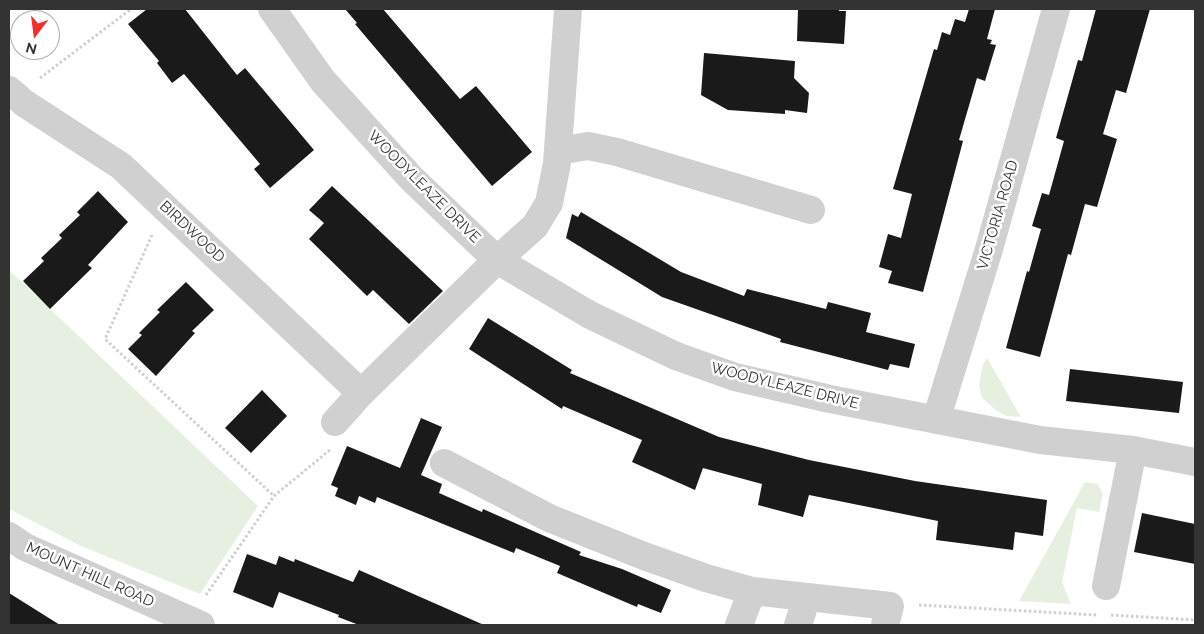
<!DOCTYPE html>
<style>
body{margin:0}
#map{position:relative;width:1204px;height:634px;overflow:hidden;background:#fff;font-family:Raleway,sans-serif}
canvas{display:block}
.frame{position:absolute;inset:0;border:10px solid #333;pointer-events:none}
.north{position:absolute;left:10px;top:10px;width:50px;height:50px;box-sizing:border-box;background:#fff;border:1px solid #adadad;border-radius:50%;rotate:195deg;font-size:14px;font-weight:700;line-height:20px;text-align:center;color:#333}
.north::after{content:'';display:block;margin:auto;width:18px;height:22px;background:#f52d29;clip-path:polygon(50% 0,100% 100%,50% 72%,0 100%)}
</style>
<div id="map">
<canvas width="1204" height="634"></canvas>
<div class="frame"></div>
<div class="north">N</div>
</div>
<script>
const g = document.querySelector('canvas').getContext('2d');
g.lineJoin = 'round';
function paint(path, color) {
  g.fillStyle = color;
  g.fill(path, 'evenodd');
}
function poly(rows) {
  const path = new Path2D();
  for (const r of rows) {
    path.moveTo(r[0], r[1]);
    for (let i = 2; i < r.length; i += 2) path.lineTo(r[i], r[i + 1]);
  }
  return path;
}
function stroke(path, color, width, dash) {
  g.strokeStyle = color;
  g.lineWidth = width;
  g.lineCap = dash ? 'butt' : 'round';
  g.setLineDash(dash || []);
  g.stroke(path);
}
function write(font, color, halo, rows, align = 'center') {
  g.font = font + ' Raleway,sans-serif';
  g.lineWidth = 5;
  g.setLineDash([]);
  g.textBaseline = 'middle';
  g.strokeStyle = halo;
  g.fillStyle = color;
  for (const [text, x, y, turn = 0] of rows) {
    g.save();
    g.translate(x, y);
    g.rotate((+turn || 0) * Math.PI / 180);
    g.textAlign = isNaN(turn) ? turn : align;
    if (halo) g.strokeText(text, 0, 0);
    g.fillText(text, 0, 0);
    g.restore();
  }
}
paint(poly([
 [9,270,258,506,200,594,81,546,9,509],
 [987,358,1021,417,1006,416,997,411,982,398,979,385,983,364],
 [1085,482,1098,484,1103,494,1099,512,1077,508,1062,582,1071,604,1019,601]
]), '#e7f0e0');
paint(poly([
 [147,9,185,9,237,75,245,68,314,150,270,188,254,169,260,164,184,74,172,83,157,63,159,61,128,24],
 [345,9,383,9,460,99,476,86,532,152,492,186,355,24,357,23],
 [798,9,839,9,839,11,846,11,844,44,797,41],
 [969,9,995,9,987,39,992,40,990,44,996,45,985,81,977,78,959,140,963,141,923,292,888,283,892,271,879,267,888,234,901,238,912,194,893,189,934,49,937,50,942,32,950,35,955,19,965,22],
 [1096,9,1150,9,1126,93,1116,90,1103,134,1117,139,1097,207,1085,204,1071,255,1068,254,1040,357,1006,348,1027,271,1029,272,1041,229,1032,226,1042,193,1049,195,1064,141,1056,138,1078,60,1082,61],
 [704,53,795,61,794,78,809,93,807,113,785,110,785,114,728,110,701,95],
 [332,186,443,291,409,324,373,290,367,296,309,239,324,223,309,210],
 [98,191,128,222,88,265,92,268,50,309,23,281,44,261,41,258,62,238,59,235,80,215,77,212],
 [581,212,681,272,744,296,747,289,826,309,828,302,871,313,866,332,915,344,909,368,890,364,888,370,780,342,781,339,662,297,566,238,572,214,578,217],
 [186,282,214,310,192,331,195,333,156,376,128,349,142,335,139,333,160,312,157,310],
 [488,318,572,370,570,373,719,437,809,460,915,481,1047,500,1043,536,1015,532,1013,550,936,540,938,521,809,495,803,517,758,505,762,484,703,468,695,490,632,462,642,440,563,406,562,409,469,349],
 [1070,369,1183,382,1179,413,1066,401],
 [262,390,287,416,251,453,225,428],
 [421,418,442,427,421,475,442,484,439,493,482,512,483,509,581,552,579,555,622,569,671,590,661,613,638,604,637,607,557,573,560,566,516,548,514,553,377,497,375,503,359,496,356,505,335,496,338,488,331,485,347,446,400,468],
 [1142,513,1195,524,1195,564,1134,552],
 [247,554,276,565,279,556,294,562,295,559,353,582,359,570,484,625,359,625,338,617,339,615,279,592,273,608,233,592],
 [9,593,60,625,9,625]
]), '#1a1a1a');
stroke(poly([
 [40,78,131,9],
 [152,235,105,339,274,496],
 [206,595,274,496,331,449],
 [919,605,1097,615],
 [1111,615,1195,620]
]), '#d0d0d0', 3, [2.5, 2.5]);
stroke(poly([
 [272,9,323,81,411,178,497,260,590,315,676,356,735,377,830,399,1040,440,1133,450,1195,462],
 [9,90,24,103,121,166,361,393],
 [558,151,588,146,617,152,811,210],
 [936,420,989,249,1056,9],
 [335,422,361,393,497,260,535,226,549,203,557,163,568,9],
 [444,463,549,518,644,556,706,578,752,591,890,606,885,625],
 [9,536,25,547,201,625],
 [1106,586,1133,450],
 [739,625,752,591],
 [798,625,807,597]
]), '#d0d0d0', 28);
write('15px', '#333', '#fff', [
 ["WOODYLEAZE DRIVE",424,187,45],
 ["VICTORIA ROAD",998,215,-74],
 ["BIRDWOOD",192,232,43],
 ["WOODYLEAZE DRIVE",785,386,14],
 ["MOUNT HILL ROAD",90,575,24]
]);
</script>
